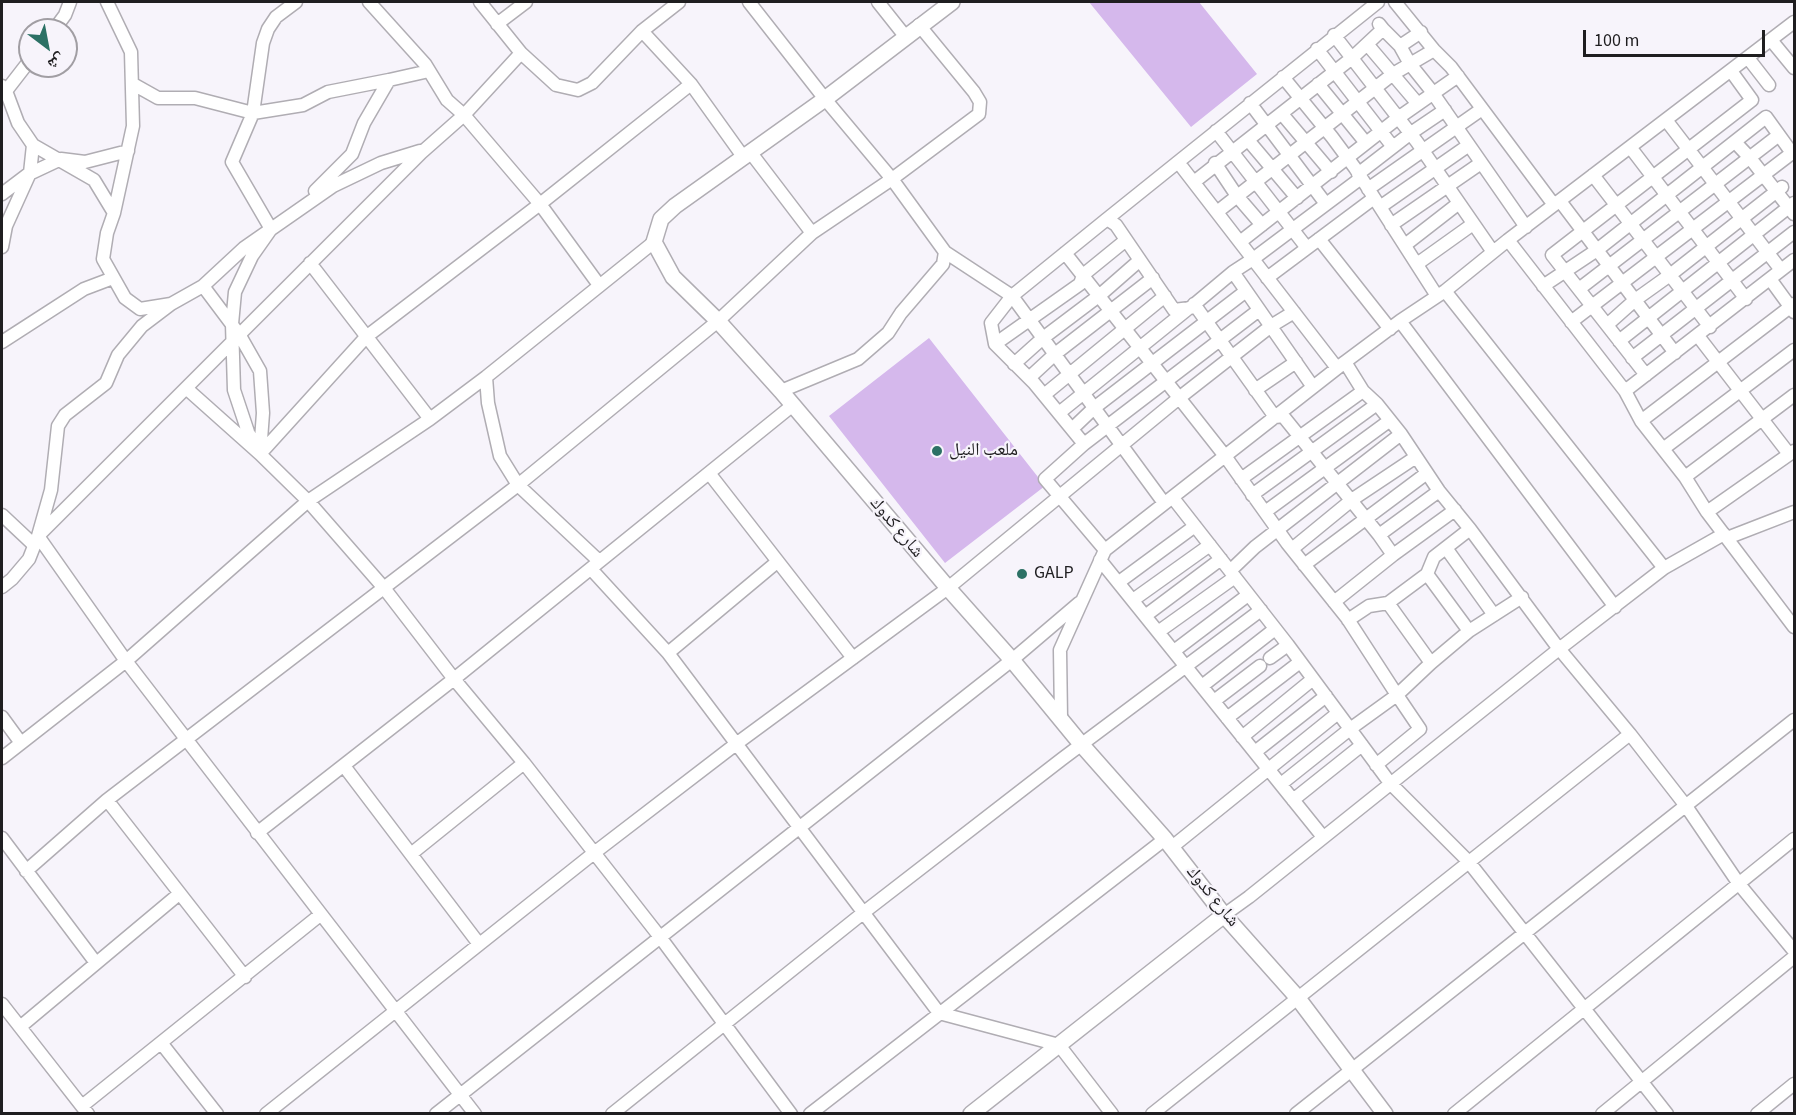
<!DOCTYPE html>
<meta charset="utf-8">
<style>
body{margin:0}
#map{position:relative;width:1796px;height:1115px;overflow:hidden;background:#f7f4fb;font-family:"Source Sans 3","Noto Naskh Arabic",sans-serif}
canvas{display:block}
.frame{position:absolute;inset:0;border:3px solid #1f1e20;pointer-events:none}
.north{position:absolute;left:18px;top:18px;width:60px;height:60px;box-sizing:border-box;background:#f7f4fb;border:2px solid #a19ea3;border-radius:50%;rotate:148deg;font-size:16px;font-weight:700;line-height:24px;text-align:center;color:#1f1e20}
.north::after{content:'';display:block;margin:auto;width:21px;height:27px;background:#2c7165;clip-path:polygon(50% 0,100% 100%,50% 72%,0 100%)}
.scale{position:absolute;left:1583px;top:30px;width:182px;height:27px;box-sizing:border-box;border:3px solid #1f1e20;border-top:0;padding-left:8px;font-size:18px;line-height:21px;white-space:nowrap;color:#1f1e20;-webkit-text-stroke:4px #f7f4fb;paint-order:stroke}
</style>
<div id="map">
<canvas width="1796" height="1115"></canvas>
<div class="frame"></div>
<div class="north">ش</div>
<div class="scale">100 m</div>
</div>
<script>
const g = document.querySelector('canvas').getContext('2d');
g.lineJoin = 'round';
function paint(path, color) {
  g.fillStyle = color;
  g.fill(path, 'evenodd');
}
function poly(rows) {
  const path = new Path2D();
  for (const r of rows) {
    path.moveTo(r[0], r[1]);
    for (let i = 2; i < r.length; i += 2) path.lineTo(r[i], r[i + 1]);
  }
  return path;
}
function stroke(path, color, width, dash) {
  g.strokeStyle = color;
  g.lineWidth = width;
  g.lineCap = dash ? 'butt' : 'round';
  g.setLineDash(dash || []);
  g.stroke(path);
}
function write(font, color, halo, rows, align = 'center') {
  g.font = font + ' "Source Sans 3","Noto Naskh Arabic",sans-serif';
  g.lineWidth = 4.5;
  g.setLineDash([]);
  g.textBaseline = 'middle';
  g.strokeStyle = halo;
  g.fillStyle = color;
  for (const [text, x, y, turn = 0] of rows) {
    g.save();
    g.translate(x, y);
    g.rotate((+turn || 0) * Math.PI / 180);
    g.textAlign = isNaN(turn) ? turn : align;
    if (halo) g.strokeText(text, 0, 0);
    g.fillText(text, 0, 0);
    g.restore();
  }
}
paint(poly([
 [1089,2,1199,2,1257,74,1191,127],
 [929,338,1045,486,945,563,829,416]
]), '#d5b8ec');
const minor = poly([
 [107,2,131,52,133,126,114,213,107,233,103,259,125,298,140,309,171,304,203,286,244,248,333,186,381,163,420,151],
 [369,2,425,64,447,100,464,115,540,204,599,285],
 [480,2,521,53],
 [749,2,825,99,892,179,945,252,943,264,901,313,888,333,858,359,781,391],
 [878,2,905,36],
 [1395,2,1434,50,1451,67,1554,205],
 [497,24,526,2],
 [1383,29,1400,46,1410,64,1430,89,1526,227],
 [54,30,65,15,70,2],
 [642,31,691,84,744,158],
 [1334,35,1417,142,1493,252],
 [1771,40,1794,68],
 [1367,44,1418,104],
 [1400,46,1421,32],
 [1317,49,1393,147],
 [1748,58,1769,85],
 [1283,77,1332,137,1355,168,1437,296],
 [389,80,429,71],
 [133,84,158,98,195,98,253,113,303,105,328,92,389,80,364,123,352,154,315,191],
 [1318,84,1366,143],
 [2,86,6,91,18,123,33,145,94,180,114,213],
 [2,94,6,91,30,60],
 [1250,103,1326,204],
 [1282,114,1331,172],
 [1666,120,1781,270],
 [1216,131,1307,248],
 [1248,140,1297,198],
 [1735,142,1750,158,1794,214],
 [1630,147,1746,299],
 [751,153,812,233],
 [1215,163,1237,196,1262,225],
 [1358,174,1411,133,1445,110],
 [1593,175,1710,327],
 [1194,182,1352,58,1383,29,1379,24],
 [1368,189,1482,109],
 [2,194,27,175,61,159,85,162,128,151],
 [1560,201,1675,353],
 [1380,207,1469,145],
 [1217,212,1393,74,1434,50],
 [1107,219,1178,162],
 [1391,225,1481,163],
 [1319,239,1390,329],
 [1508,240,1625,391,1641,421,1685,477,1707,512,1794,627],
 [1240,242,1398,118,1458,76],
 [1405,245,1459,203],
 [2,247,6,226,30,173,33,145],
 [945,252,1012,296,1164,503],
 [1065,253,1225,456,1287,543,1347,618,1397,695,1431,663],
 [310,263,430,419],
 [1417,264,1473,224],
 [1233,272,1253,259,1361,178],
 [1267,278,1374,198],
 [1770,279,1794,312],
 [203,286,239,334,260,371,263,413,260,453],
 [1543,286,1597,250,1766,117,1792,153,1571,322],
 [1579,289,1779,135],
 [1445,291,1664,568],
 [171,304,142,326,118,355,106,383,65,415,58,426,51,490,38,536,126,661,475,1114],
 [1194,304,1275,417,1283,416,1379,535],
 [1400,321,1615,607],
 [1607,325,1635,300,1670,275,1782,187],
 [1698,336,1789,454],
 [1619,341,1794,203],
 [2,342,84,289,113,278],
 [995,344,1080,284,1083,275,1126,240],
 [1632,358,1794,232],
 [1345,362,1363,391,1377,404,1401,434,1439,491,1470,529,1556,645,1630,734,1686,806,1739,884,1794,951],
 [1014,364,1043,338,1100,295,1140,260],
 [1337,368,1178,162,1378,2],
 [1646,375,1552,255,1752,100,1731,71],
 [486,377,488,403,500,456,518,485,599,561,591,569,668,653,939,1013,1059,1045,1112,1114],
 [1029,378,1055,354,1153,278],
 [186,388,260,454,308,501,384,588,454,679,524,763,660,937,791,1114],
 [1255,390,1296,362],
 [1625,391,1794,260],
 [1044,395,1165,296],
 [1059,413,1189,308],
 [1641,421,1794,304],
 [1072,429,1094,408,1246,291],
 [1084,444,1259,310],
 [255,445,248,432,234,390,232,324,235,292,252,256,271,229,232,162,253,113,263,43,268,29,276,17,296,2],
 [1663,449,1794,350],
 [260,454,366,337,540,204,691,84],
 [709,473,853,658],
 [1685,477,1794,395],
 [1241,479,1363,391],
 [1252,495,1377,404],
 [1173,498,1288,645,1390,783,1468,861,1667,1114],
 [1265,512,1389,421],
 [1707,512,1794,451],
 [2,515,34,545],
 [1727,538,1794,512],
 [1446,548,1494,615],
 [1292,549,1353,499,1416,457],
 [1105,550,1045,479,1084,444,1034,383,995,344,991,323,1012,296,1107,219,1116,225,1174,310,1190,308,1233,272,1313,387],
 [1393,555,1455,510],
 [1100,560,1323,837],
 [1304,565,1427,473],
 [1230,571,1255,547,1401,434],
 [1427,574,1434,557,1470,529],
 [1119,582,1195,526],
 [2,587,12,579,29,559,38,536,421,153,464,115,521,53,556,85,578,90,592,83,642,31,679,2],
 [1133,600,1210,545],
 [1334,602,1393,555,1379,535,1439,491],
 [1145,616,1221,559],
 [1348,620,1369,606,1388,603],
 [1469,631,1427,574,1388,603,1431,663,1469,631,1522,597],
 [1158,632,1235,577],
 [1174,651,1248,595],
 [668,653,777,562],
 [1270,658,1288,645],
 [1202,686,1275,629],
 [1214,701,1260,666],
 [2,717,21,743],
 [1061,718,1060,650,1105,550,1345,362,1400,321,1445,291,1508,240,1794,22],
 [1227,718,1300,662],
 [1242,737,1313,679],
 [1255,752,1326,696],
 [2,758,126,661,308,501,430,419,486,377,654,242],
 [344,766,479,944],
 [1281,784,1350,729,1397,695,1420,729,1376,765],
 [107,800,245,977],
 [1293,800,1362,745],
 [257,833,454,679,793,405],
 [2,838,96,963],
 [1172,847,1338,713],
 [411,854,524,763],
 [26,871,107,800,518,485,718,321,812,233,892,179,979,114,980,102,974,92,919,25],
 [1224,915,1249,897,1559,649,1664,568,1724,534],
 [2,1004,88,1114],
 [20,1027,179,894],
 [162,1044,217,1114],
 [82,1106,320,915],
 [266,1114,594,853,736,744,948,588,1179,398,1271,326,1294,312],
 [436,1114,1012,660,1079,603],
 [612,1114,863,913,1062,759,1261,610],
 [810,1114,1165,839],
 [1152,1114,1630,734],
 [1296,1114,1794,720],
 [1454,1114,1794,839],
 [1602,1114,1794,957],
 [1757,1114,1794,1084]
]);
const tertiary = poly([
 [952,2,825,99,675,206,661,219,654,242,673,277,718,321,781,391,948,588,1012,660,1081,744,1165,839,1224,915,1297,997,1385,1114],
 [971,1114,1224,915]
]);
stroke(minor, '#b0adb3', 15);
stroke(tertiary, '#b0adb3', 18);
stroke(minor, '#fff', 12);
stroke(tertiary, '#fff', 15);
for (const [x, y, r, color] of [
 [937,451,6,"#2c7165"],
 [1022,574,6,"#2c7165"]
]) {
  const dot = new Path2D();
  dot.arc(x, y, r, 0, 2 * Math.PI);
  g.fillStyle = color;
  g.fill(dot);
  stroke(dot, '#f7f4fb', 2);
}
write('18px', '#1f1e20', '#f7f4fb', [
 ["ملعب النيل",949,451],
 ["GALP",1034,574]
], 'left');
write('18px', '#1f1e20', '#f7f4fb', [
 ["شارع كدوك",896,528,50],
 ["شارع كدوك",1212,897,51]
]);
</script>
